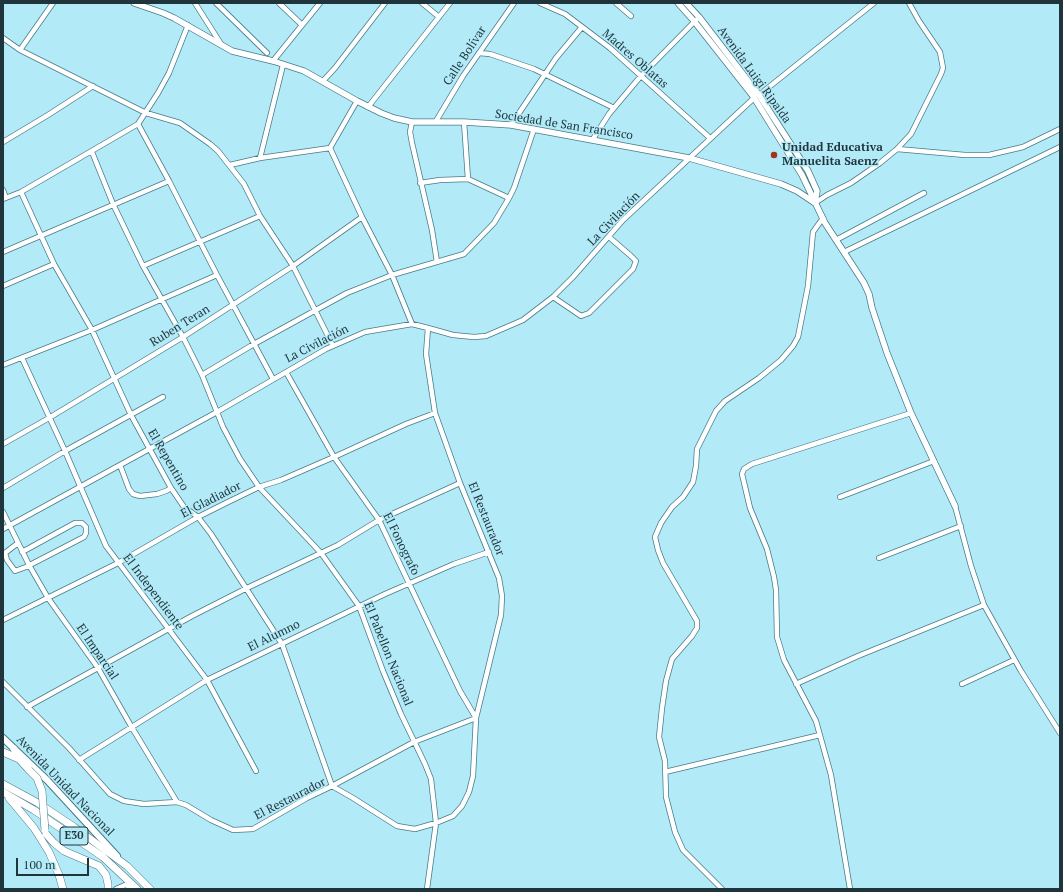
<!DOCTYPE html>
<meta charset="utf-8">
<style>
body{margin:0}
#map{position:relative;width:1063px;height:892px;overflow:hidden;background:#b3eaf8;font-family:"PT Serif",serif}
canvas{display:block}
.frame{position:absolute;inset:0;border:4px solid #1f353b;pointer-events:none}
.scale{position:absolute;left:16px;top:858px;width:73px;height:18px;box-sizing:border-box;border:2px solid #1f353b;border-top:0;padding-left:5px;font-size:12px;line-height:14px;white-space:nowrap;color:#1f353b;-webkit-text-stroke:3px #b3eaf8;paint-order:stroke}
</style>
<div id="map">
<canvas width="1063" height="892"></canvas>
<div class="frame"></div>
<div class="scale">100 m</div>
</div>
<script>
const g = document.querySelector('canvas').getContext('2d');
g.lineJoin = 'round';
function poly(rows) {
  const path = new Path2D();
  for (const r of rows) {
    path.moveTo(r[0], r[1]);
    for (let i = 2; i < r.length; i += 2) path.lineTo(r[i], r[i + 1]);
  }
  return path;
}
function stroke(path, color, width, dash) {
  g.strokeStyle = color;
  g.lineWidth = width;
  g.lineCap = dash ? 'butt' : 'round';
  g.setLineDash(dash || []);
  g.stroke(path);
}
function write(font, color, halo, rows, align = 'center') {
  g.font = font + ' "PT Serif",serif';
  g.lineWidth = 3;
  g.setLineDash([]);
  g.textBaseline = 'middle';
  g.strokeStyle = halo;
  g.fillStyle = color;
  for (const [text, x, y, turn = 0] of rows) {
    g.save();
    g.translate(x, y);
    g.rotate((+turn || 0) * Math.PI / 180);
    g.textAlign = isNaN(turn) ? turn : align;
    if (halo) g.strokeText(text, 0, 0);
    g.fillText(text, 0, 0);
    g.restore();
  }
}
const minor = poly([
 [195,3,221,44],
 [216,3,267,53],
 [279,3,302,25],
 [422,3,439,17],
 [540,3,565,14,610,48,710,138],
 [616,3,631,16],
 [3,38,20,50,146,113,180,123,210,144,218,151,244,184,260,216,293,266,333,346],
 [20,50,53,3],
 [479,53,490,54,534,69,614,108],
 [273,61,320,3],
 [323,81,335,68,385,3],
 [759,95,874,3],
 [368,107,450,3],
 [436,121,463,76,514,3],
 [412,122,410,132,412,143,432,230,437,262],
 [464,122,468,179],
 [138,124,169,181,217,275,273,379],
 [511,125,556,58,582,27],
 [593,139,609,114,640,77,696,20],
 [3,142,48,115,93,86],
 [330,148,362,217,392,275,412,324],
 [897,149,965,155,989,155,1023,147,1060,129],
 [92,152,113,204,143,266,183,337,202,375,223,427,240,459,259,487,321,553,359,606,383,671,401,714,425,764,431,779,436,823,427,889],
 [260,158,283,65],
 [230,165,260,158,330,148,357,101],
 [420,183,440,180,468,179,509,198],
 [3,190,6,198],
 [21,192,54,264,92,330,131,415,171,488,184,507,198,517,211,534,282,644,332,786],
 [3,199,21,192,138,124,158,93,169,73,188,25],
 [815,203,827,195,851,183,880,163,897,149,911,134,941,74,943,68,940,52,919,21,909,3],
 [836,240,924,193],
 [3,252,169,181],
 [844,252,1060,147],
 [143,266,260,216],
 [3,286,54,264],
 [553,297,581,316,589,313,633,269,636,261,631,256,609,237],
 [22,358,65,451,106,546,207,680,256,771],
 [3,365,92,330,217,275],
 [286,372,334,457,379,520,460,691,476,718,473,776,469,792,462,806,453,816,436,823,415,829,397,826,353,798,332,786],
 [202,375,254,344,347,293,392,275,464,254,494,223,509,198,514,188,534,129],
 [3,444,49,418,183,337,293,266,362,217],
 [120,465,129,489,133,494,140,496,157,494,166,491,171,488],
 [3,488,65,451,163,397],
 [840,497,934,461],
 [955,506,971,566,984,605,1021,671,1060,733],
 [3,512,29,565,48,598,98,668,131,726,177,802],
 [3,529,217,412,326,349,365,332,412,324,428,328,453,335,474,337,486,336,523,320,553,297,573,277,623,220,754,98],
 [18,543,5,553,7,560,15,571,26,567,84,537,86,533,86,527,82,523,75,523,22,552],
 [879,558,961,526],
 [3,620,118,563,198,517,228,502,259,487,281,480,334,457,406,424,435,413],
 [3,682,69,748,110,794,124,801,144,804,177,802,186,805,211,820,233,830,253,829,307,798,332,786,414,742,476,718,501,615,502,596,499,578,460,483,435,413,426,354,428,328],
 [796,684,858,656,984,605],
 [962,684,1014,660],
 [27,707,192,616,247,588,338,545,379,520,460,483],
 [79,760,207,680,385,594,454,564,489,552],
 [665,772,820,735],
 [116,889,125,885,133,888],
 [722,889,683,850,675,832,666,797,665,761,659,737,662,708,666,681,672,659,692,636,697,628,697,621,663,563,658,550,655,537,661,523,672,507,683,497,693,482,696,466,697,449,716,411,725,401,759,378,781,360,793,346,798,337,808,286,813,232,823,218],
 [850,889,831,775,816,721,784,660,777,637,776,590,774,577,767,549,750,508,742,474,744,469,752,464,911,413]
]);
const tertiary = poly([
 [134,3,163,13,174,18,232,51,273,61,304,71,357,101,381,113,394,118,412,122,464,122,511,125,689,158,781,184,797,191,815,203],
 [678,3,694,21,753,96,802,175,825,223,864,283,869,294,872,308,887,353,911,413,955,506],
 [686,3,699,17,759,95,808,171,817,191,815,203]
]);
const secondary = poly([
 [3,738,47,780,117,856]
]);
const primary = poly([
 [14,749,19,759,29,770],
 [3,752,19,759],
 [3,784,38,803,74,827,127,866,150,889],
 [3,792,34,810,103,857,137,889],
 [9,798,34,828,49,852,59,875,63,889],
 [46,834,54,843,64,851,99,866,106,875,108,884,108,889]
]);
stroke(minor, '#477b88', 6);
stroke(tertiary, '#477b88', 7);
stroke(secondary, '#477b88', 8);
stroke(primary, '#477b88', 8);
stroke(minor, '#fff', 4.5);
stroke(tertiary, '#fff', 5.5);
stroke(secondary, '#fff', 6);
stroke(primary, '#fff', 7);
const primaryBridge = poly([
 [29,770,37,778,42,791,45,830]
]);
stroke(primaryBridge, '#477b88', 8, []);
stroke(primaryBridge, '#fff', 7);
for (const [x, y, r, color] of [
 [774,155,4,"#9e361c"]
]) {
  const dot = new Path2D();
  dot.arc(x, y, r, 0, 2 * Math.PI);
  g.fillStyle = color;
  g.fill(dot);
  stroke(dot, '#b3eaf8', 1.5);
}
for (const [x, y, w] of [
 [74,836,28]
]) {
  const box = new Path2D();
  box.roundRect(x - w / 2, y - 9, w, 18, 3);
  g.fillStyle = '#b3eaf8';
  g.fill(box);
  stroke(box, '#1f353b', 1);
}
write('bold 11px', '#1f353b', null, [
 ["E30",74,836]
]);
write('12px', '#1f353b', '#b3eaf8', [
 ["Calle Bolívar",465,56,-57],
 ["Madres Oblatas",635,59,41],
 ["Avenida Luigi Ripalda",754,75,54],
 ["Sociedad de San Francisco",564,125,9],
 ["La Civilación",614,219,-46],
 ["Ruben Teran",180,326,-32],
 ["La Civilación",317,344,-27],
 ["El Repentino",168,460,60],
 ["El Gladiador",211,500,-27],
 ["El Restaurador",486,519,68],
 ["El Fonografo",401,544,64],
 ["El Independiente",153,592,53],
 ["El Alumno",274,636,-26],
 ["El Imparcial",97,652,56],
 ["El Pabellon Nacional",388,654,68],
 ["Avenida Unidad Nacional",65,786,46],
 ["El Restaurador",290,799,-27]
]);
write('bold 12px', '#1f353b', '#b3eaf8', [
 ["Unidad Educativa",782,148],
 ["Manuelita Saenz",782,162]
], 'left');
</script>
